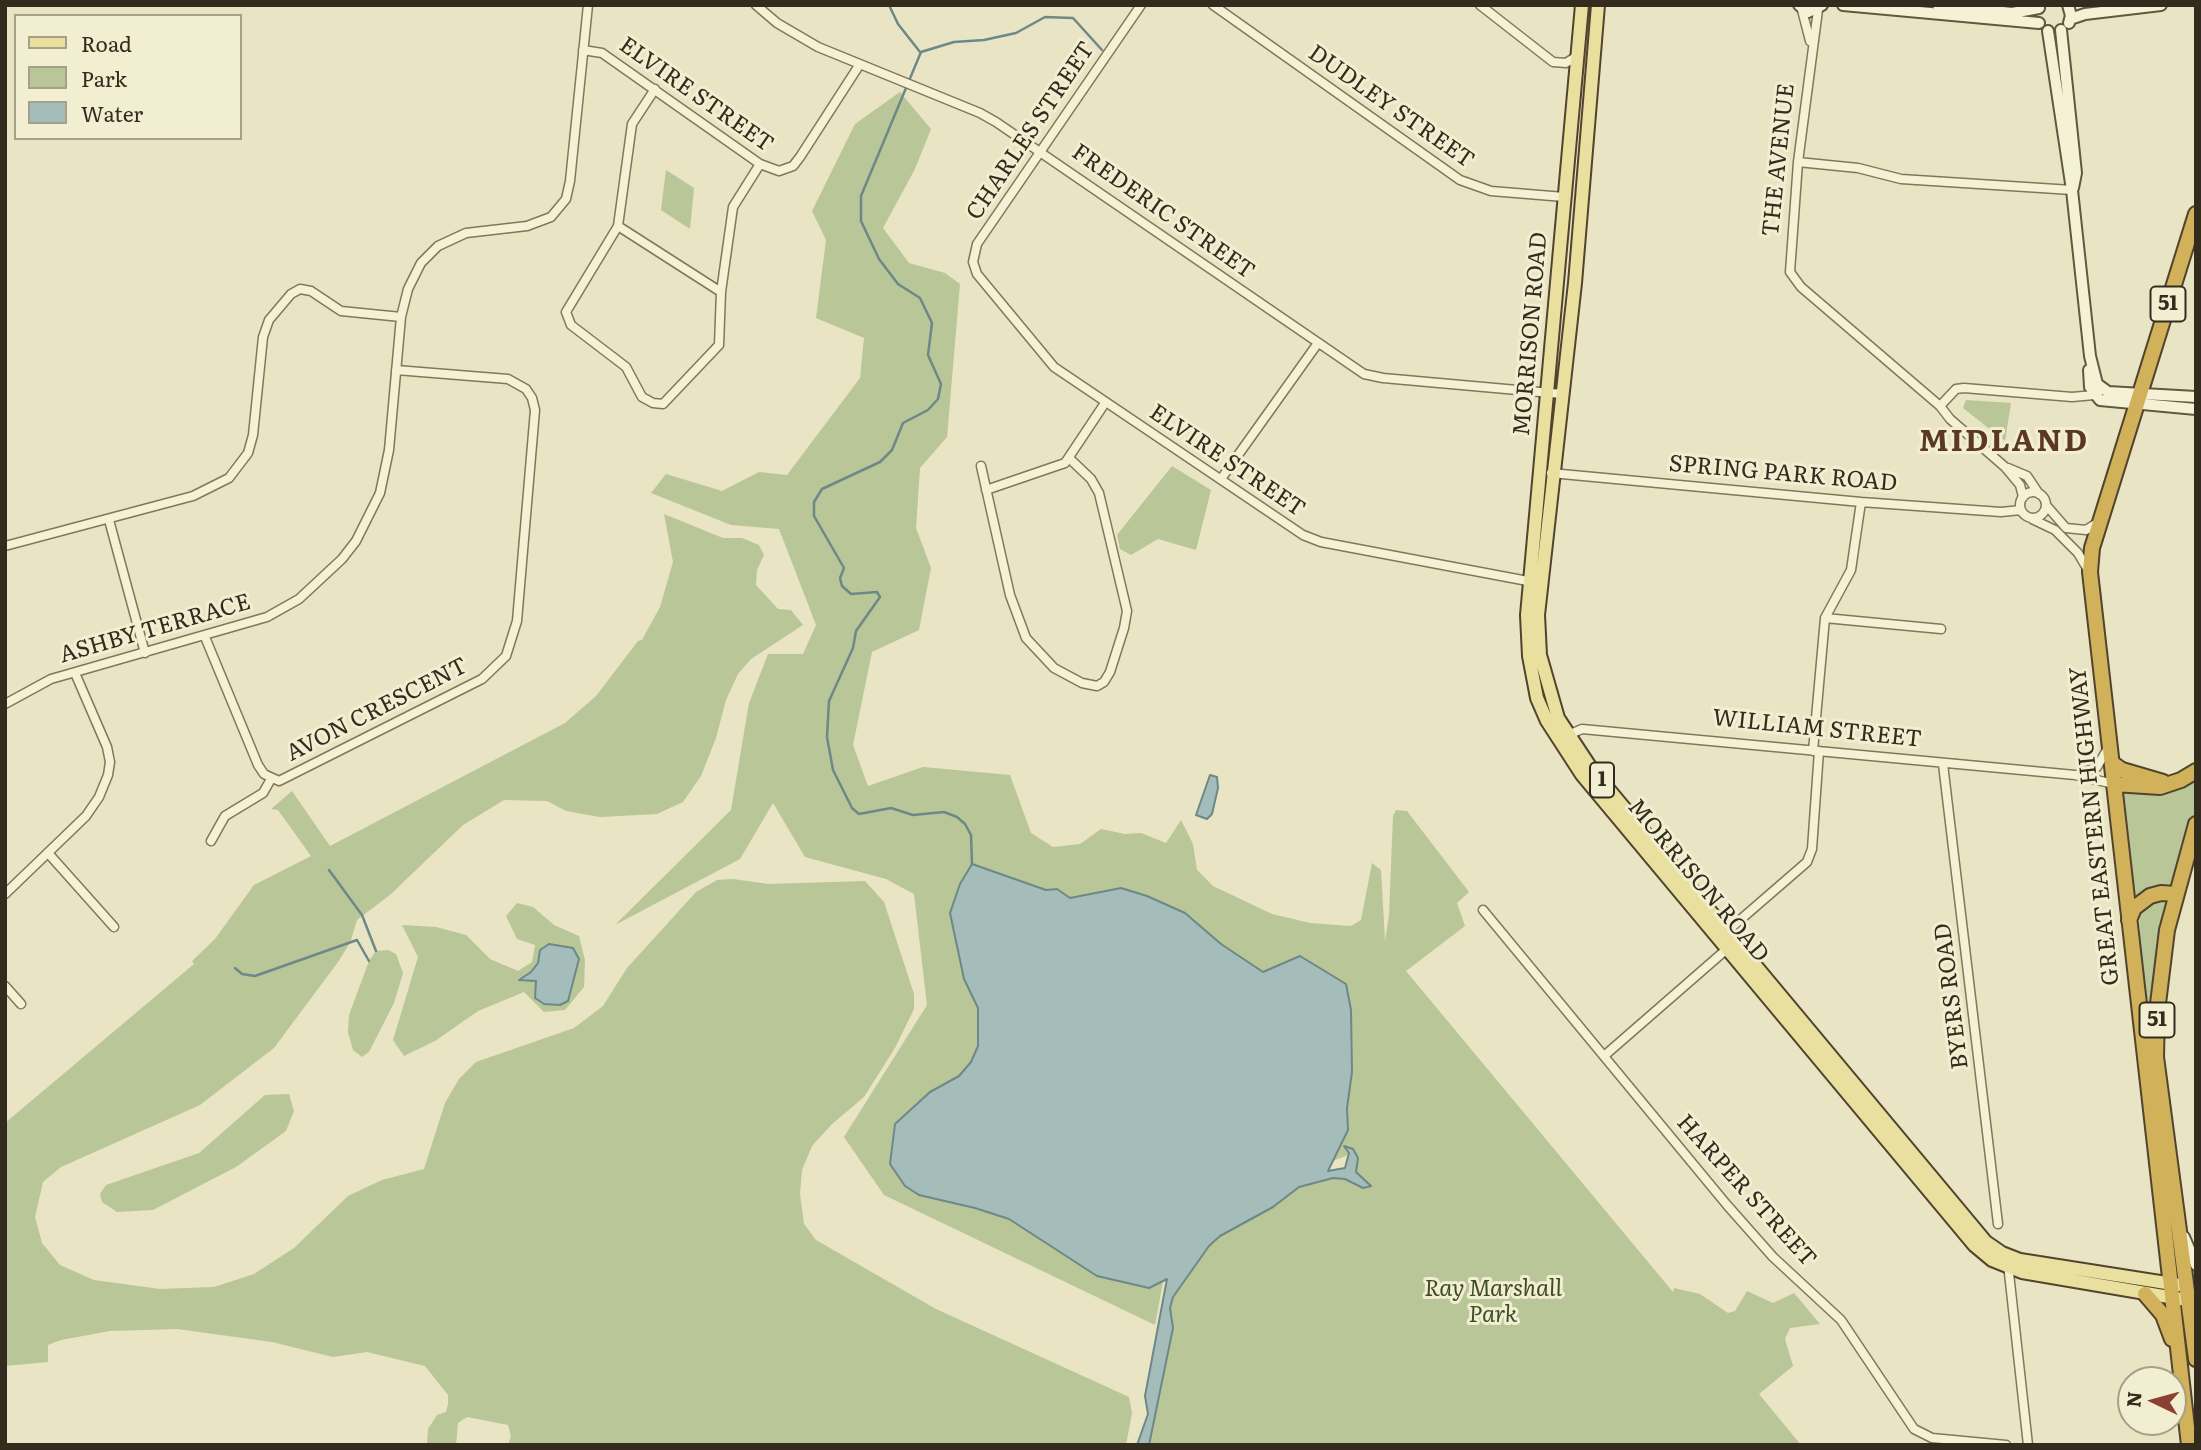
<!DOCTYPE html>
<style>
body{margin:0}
#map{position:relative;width:2201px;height:1450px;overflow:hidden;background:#e9e4c3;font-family:Literata,serif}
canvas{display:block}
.frame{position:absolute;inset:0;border:7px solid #332c1e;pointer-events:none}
.legend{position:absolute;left:14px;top:14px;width:228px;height:126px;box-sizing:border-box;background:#f2eed1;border:2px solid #a6a089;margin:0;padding:9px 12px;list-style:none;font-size:21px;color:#332c1e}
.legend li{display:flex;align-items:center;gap:14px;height:35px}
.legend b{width:35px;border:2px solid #a6a089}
.north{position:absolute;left:2117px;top:1366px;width:70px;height:70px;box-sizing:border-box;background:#f2eed1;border:2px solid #a6a089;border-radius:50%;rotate:275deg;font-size:19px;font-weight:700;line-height:28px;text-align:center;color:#332c1e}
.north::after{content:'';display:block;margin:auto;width:24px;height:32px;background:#8b4031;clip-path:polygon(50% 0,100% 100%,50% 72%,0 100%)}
</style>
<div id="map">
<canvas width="2201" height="1450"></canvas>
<div class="frame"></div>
<ul class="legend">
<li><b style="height:9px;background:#e9df9e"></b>Road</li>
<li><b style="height:19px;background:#b9c698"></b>Park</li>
<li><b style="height:19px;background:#a4bdba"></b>Water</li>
</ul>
<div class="north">N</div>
</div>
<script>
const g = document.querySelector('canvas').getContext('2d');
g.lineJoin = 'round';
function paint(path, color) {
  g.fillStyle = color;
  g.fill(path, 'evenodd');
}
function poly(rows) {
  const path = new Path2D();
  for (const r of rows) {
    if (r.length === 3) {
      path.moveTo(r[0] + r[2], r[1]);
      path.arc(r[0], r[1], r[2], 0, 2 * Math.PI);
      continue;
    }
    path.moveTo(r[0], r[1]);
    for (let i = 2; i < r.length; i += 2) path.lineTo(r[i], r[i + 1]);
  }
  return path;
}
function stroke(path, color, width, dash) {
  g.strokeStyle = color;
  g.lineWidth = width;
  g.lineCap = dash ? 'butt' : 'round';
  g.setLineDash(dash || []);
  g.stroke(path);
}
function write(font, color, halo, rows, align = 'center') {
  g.font = font + ' Literata,serif';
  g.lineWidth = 6;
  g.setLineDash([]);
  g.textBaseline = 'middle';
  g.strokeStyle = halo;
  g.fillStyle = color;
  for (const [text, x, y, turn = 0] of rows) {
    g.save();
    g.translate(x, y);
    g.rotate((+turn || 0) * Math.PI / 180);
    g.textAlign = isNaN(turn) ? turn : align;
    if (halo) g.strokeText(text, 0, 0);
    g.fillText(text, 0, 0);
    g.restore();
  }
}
paint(poly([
 [900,92,931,129,915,169,883,228,909,263,945,273,960,284,947,437,920,468,916,528,931,568,919,630,872,652,853,745,868,786,923,767,1010,775,1031,833,1053,847,1080,844,1101,829,1125,834,1141,833,1166,843,1181,820,1193,844,1197,870,1213,886,1272,914,1310,923,1351,926,1361,920,1372,863,1381,870,1385,941,1389,915,1393,816,1396,810,1407,811,1469,892,1457,903,1465,926,1406,971,1673,1292,1674,1288,1700,1294,1728,1313,1735,1311,1747,1291,1773,1303,1794,1293,1820,1324,1790,1328,1785,1339,1793,1366,1759,1394,1801,1445,1149,1445,1173,1328,1170,1308,1173,1297,1208,1246,1220,1236,1273,1207,1299,1187,1333,1178,1345,1179,1363,1188,1356,1172,1358,1158,1345,1147,1349,1153,1346,1156,1332,1161,1166,1266,1155,1325,884,1195,844,1137,927,1005,914,894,886,879,805,857,773,803,740,859,615,925,731,810,749,703,768,654,803,654,816,625,779,529,731,525,651,493,666,474,722,491,759,472,787,475,860,378,864,338,816,318,826,240,812,211,855,124],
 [666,170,694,188,690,229,661,210],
 [1966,400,2011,403,2005,441,1963,408],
 [1172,466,1211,490,1196,550,1158,539,1131,555,1120,549,1117,535],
 [664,514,723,538,742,538,759,545,764,555,757,570,756,585,778,609,791,610,803,625,751,659,738,674,726,700,716,738,701,776,683,802,657,814,600,817,566,811,547,801,504,800,463,825,391,894,357,920,350,943,338,962,274,1048,200,1105,61,1167,43,1182,35,1217,42,1243,60,1265,94,1280,160,1289,214,1287,254,1274,294,1248,348,1196,382,1180,424,1169,445,1103,459,1079,476,1062,574,1028,603,1006,627,968,696,892,717,880,733,879,768,884,865,881,884,902,914,994,914,1009,895,1048,864,1097,831,1125,812,1146,802,1170,800,1194,804,1224,816,1240,936,1309,1129,1397,1132,1413,1126,1445,508,1445,511,1436,508,1425,467,1417,458,1423,456,1445,427,1445,428,1429,437,1415,446,1412,448,1404,448,1395,425,1366,367,1352,333,1357,272,1342,177,1329,110,1331,61,1340,48,1345,48,1362,5,1366,5,1123,194,964,192,961,215,939,254,885,311,856,278,810,271,809,292,791,330,846,565,723,596,696,638,641,642,640,660,607,673,562],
 [2196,775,2196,812,2170,891,2134,905,2117,786],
 [2152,899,2169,899,2151,1002,2142,1003,2139,917,2141,908],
 [517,903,533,907,554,925,579,936,585,960,584,987,565,1010,544,1012,524,992,478,1011,435,1041,404,1056,393,1040,418,957,402,925,436,927,466,935,490,959,518,971,532,962,535,945,517,939,506,916],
 [388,950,396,954,403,973,394,1003,369,1052,362,1057,353,1050,348,1032,349,1015,369,961,376,951],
 [289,1094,294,1111,286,1131,236,1167,153,1210,117,1212,102,1202,100,1194,106,1185,199,1153,265,1095]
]), '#b9c698');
const water = poly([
 [1210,775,1217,777,1218,788,1212,814,1207,819,1196,815,1210,775],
 [972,864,1046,890,1057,889,1070,898,1121,888,1147,896,1185,913,1221,944,1263,972,1300,956,1346,984,1351,1010,1352,1072,1347,1108,1348,1130,1328,1171,1345,1168,1349,1153,1344,1146,1353,1149,1358,1158,1356,1172,1371,1186,1363,1188,1345,1179,1333,1178,1299,1187,1273,1207,1220,1236,1209,1246,1173,1297,1170,1308,1173,1328,1149,1445,1137,1445,1148,1414,1145,1396,1167,1279,1149,1288,1097,1276,1009,1219,975,1208,919,1195,905,1186,890,1164,895,1124,930,1092,959,1076,971,1062,978,1046,978,1008,964,979,950,913,960,884,972,864],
 [549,944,573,948,579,959,568,1001,560,1005,544,1004,535,998,536,981,519,980,531,972,538,963,540,950,549,944]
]);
paint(water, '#a4bdba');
stroke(water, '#6d8987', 2);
stroke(poly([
 [889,5,898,24,920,52],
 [921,52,861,196,861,221,879,259,898,284,920,298,932,323,928,355,941,384,938,399,928,410,903,423,892,450,880,462,822,489,814,502,814,516,844,568,840,578,842,586,851,594,877,592,880,597,856,631,853,648,829,701,827,737,833,770,852,808,859,814,891,808,913,815,944,812,957,817,965,824,971,835,972,864],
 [921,52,954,42,984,40,1016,33,1045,17,1073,18,1102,50],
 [329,870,362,915,376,951],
 [235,968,242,974,255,976,357,940,369,961]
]), '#6d8987', 2.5);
const street = poly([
 [756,5,777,23,818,47,980,113,996,122,1364,374,1383,378,1562,394],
 [1141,5,977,244,973,262,977,274,1054,367,1303,535,1321,542,1533,582],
 [1213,5,1460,180,1491,191,1564,197],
 [1480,5,1553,62,1566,63,1577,56],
 [1802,10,1810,41],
 [1818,10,1798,162,1790,272,1801,287,1940,406,1950,419,2005,467,2020,485,2023,497],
 [583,50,602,53,760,164,779,171,793,166,800,157,860,64],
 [655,89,632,124,618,226,566,312,571,325,626,367,642,397,653,403,663,404,719,345,721,292,733,207,760,164],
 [1798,162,1858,168,1901,179,2072,190],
 [618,226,721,292],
 [1940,406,1956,389,1964,388,2072,397,2094,395,2099,391],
 [981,466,1010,595,1026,638,1054,668,1082,683,1097,686,1104,682,1110,672,1124,628,1127,611,1099,493,1091,479,1069,458],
 [2008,468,2027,476,2039,494],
 [1551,473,1861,502,2001,512,2021,510],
 [1221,479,1318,343],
 [986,490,1065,463,1105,403],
 [2033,505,13],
 [2046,505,2066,528,2086,530,2099,522],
 [2032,519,2055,530,2078,553,2088,570],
 [109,520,145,653],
 [5,546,193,496,229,478,248,453,253,435,263,337,269,320,291,294,300,289,311,291,341,311,401,317],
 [1825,618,1941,629],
 [205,637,258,765,264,774,279,781,482,679,506,656,517,621,535,410,532,398,526,389,508,379,396,370],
 [5,704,51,679,267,617,299,599,342,559,356,541,380,493,389,450,401,317,408,289,421,263,438,246,466,233,527,226,551,217,566,199,570,181,588,5],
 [1566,736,1582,729,2075,775,2114,784],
 [1813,751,1825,618,1851,570,1861,502],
 [1943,764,1998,1224],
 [2078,775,2097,767,2108,748],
 [211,841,225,816,263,793,271,779],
 [48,853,114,927],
 [5,894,86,816,99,797,108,775,110,762,107,747,75,673],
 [1483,910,1727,1205,1773,1257,1841,1320,1914,1429,1932,1438,2006,1445],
 [1725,933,1807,862,1812,849,1819,751],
 [5,986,21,1004],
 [1604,1056,1728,948],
 [2008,1264,2028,1445]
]);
const secondary = poly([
 [1799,5,1808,12,1822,5],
 [1843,5,2039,23],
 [1938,5,2012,13,2039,8],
 [2068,5,2071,16,2069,23],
 [2070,19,2085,14,2161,5],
 [2061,30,2076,173,2073,188],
 [2048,31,2072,190,2090,356,2097,384,2108,392,2196,397],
 [2089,370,2090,387,2100,400,2196,409],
 [2184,1237,2196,1265]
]);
const primary = poly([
 [1582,5,1527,615,1529,656,1537,698,1547,721,1582,775,1974,1245,1992,1260,2022,1272,2181,1299],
 [1598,5,1575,283,1538,615,1540,655,1558,718,1591,768,1986,1242,2002,1253,2020,1260,2179,1285]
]);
const highway = poly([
 [2112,763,2122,770,2163,782],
 [2114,784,2160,787,2181,780,2196,771],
 [2196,824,2167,930,2157,1012,2156,1057,2196,1359],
 [2129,920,2134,908,2150,896,2161,893,2176,894],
 [2145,1294,2163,1315,2172,1339],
 [2189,1445,2090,572,2092,548,2196,214]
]);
stroke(street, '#82765b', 11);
stroke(secondary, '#63573f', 14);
stroke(primary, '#50442f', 16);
stroke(highway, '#50442f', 18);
stroke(street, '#f5f1d5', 8);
stroke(secondary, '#f5f1d5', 10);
stroke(primary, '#e9df9e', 12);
stroke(highway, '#d1b25b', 14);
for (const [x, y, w] of [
 [2168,304,35],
 [1602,780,24],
 [2157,1020,35]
]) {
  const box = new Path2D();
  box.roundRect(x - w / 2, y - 17.5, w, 35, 5);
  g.fillStyle = '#f2eed1';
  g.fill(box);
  stroke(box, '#332c1e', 2);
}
write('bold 21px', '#332c1e', null, [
 ["51",2168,304],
 ["1",1602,780],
 ["51",2157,1020]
]);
write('23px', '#332c1e', '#f2eed1', [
 ["ELVIRE STREET",696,95,35],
 ["DUDLEY STREET",1391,107,35],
 ["CHARLES STREET",1031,131,-56],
 ["THE AVENUE",1779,160,-84],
 ["FREDERIC STREET",1163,212,35],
 ["MORRISON ROAD",1531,334,-85],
 ["ELVIRE STREET",1227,461,34],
 ["SPRING PARK ROAD",1783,474,5],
 ["ASHBY TERRACE",155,629,-16],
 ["AVON CRESCENT",377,710,-27],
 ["WILLIAM STREET",1817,729,6],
 ["GREAT EASTERN HIGHWAY",2095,826,-96],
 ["MORRISON ROAD",1698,881,50],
 ["BYERS ROAD",1952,996,-97],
 ["HARPER STREET",1746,1191,48]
]);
write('italic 23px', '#3d4d27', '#f2eed1', [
 ["Ray Marshall",1493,1289],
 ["Park",1493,1315]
]);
g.letterSpacing = '2px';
write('bold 30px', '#5b3822', '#f2eed1', [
 ["MIDLAND",2004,442]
]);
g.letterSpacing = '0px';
</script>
